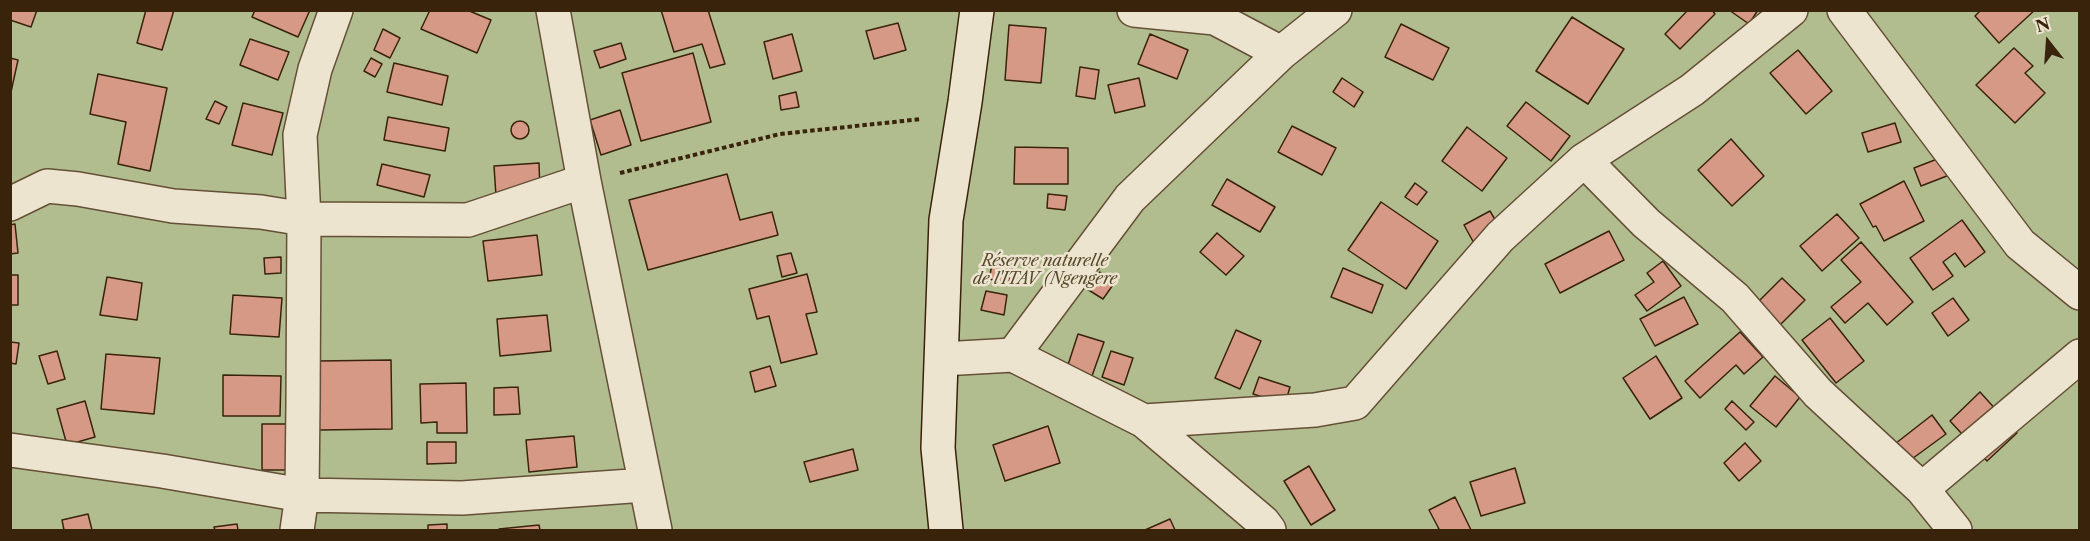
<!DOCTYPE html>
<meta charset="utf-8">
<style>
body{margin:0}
#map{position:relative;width:2090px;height:541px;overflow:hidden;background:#e4d5b7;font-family:"Libre Caslon Text",serif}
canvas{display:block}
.frame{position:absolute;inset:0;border:12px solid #39230b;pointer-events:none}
.north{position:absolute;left:2018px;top:12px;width:60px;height:60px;-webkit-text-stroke:4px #ede4d0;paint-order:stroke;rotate:343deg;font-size:16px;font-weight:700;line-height:24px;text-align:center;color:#39230b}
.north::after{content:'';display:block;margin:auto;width:21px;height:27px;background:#39230b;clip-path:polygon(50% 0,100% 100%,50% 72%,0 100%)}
</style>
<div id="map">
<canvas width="2090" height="541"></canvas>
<div class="frame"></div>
<div class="north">N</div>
</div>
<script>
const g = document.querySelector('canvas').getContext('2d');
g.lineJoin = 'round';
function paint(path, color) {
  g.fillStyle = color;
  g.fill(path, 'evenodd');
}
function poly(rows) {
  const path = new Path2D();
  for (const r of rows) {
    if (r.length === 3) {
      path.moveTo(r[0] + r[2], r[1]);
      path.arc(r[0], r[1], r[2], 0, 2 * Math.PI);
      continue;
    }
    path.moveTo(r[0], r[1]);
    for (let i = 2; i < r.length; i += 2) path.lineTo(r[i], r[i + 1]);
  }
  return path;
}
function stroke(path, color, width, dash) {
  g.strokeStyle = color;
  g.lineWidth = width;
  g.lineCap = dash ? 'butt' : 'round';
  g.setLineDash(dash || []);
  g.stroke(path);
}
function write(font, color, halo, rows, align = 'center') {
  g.font = font + ' "Libre Caslon Text",serif';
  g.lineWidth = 5;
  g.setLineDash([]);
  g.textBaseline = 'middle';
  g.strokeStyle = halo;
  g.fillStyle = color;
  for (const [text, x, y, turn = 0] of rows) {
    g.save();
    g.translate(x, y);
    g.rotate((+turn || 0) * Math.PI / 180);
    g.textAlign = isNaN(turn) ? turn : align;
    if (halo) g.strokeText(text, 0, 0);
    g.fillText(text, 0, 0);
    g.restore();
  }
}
paint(poly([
 [11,11,2079,11,2079,530,11,530]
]), '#b2bd8f');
const building = poly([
 [10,10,37,10,31,27,10,20,10,10],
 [146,10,174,10,162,50,137,43,146,10],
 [255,10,310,10,298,37,252,17,255,10],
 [430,10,467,10,491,20,477,53,421,29,430,10],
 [661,10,708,10,725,64,710,68,702,44,674,52,661,10],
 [1688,10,1712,10,1715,14,1680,49,1665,34,1688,10],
 [1729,10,1758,10,1749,24,1729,10],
 [1981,10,2035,10,1999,43,1975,16,1981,10],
 [1572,17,1624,49,1588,104,1536,71,1572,17],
 [898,23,906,50,874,59,866,31,898,23],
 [1401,24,1449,48,1433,80,1385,57,1401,24],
 [1009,25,1046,28,1041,83,1005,80,1009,25],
 [383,29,400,38,390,58,374,50,383,29],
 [792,34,802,71,773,79,764,42,792,34],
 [1150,34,1188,50,1177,79,1138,64,1150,34],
 [250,39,289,52,278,80,240,65,250,39],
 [621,43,626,59,600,68,594,51,621,43],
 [2014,48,2033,66,2025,73,2045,93,2015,123,1976,85,2014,48],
 [1798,50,1832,91,1806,114,1770,73,1798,50],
 [693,53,711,122,641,141,622,73,693,53],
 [10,58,18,60,11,92,10,92,10,58],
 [371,58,382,64,375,77,364,71,371,58],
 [394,63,448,76,442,105,387,92,394,63],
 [1080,67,1099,70,1095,99,1076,96,1080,67],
 [98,74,167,88,150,171,118,164,126,122,90,114,98,74],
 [1139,78,1145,106,1115,113,1108,85,1139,78],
 [1342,78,1363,92,1354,107,1333,92,1342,78],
 [796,92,799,107,781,110,779,96,796,92],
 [215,101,227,107,219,124,206,119,215,101],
 [1526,102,1570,136,1551,161,1507,126,1526,102],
 [243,103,283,113,272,155,232,145,243,103],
 [620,110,631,145,601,155,590,120,620,110],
 [388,117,449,128,445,151,384,140,388,117],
 [520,130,9],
 [1895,123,1901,142,1868,152,1862,133,1895,123],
 [1292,126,1336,148,1322,175,1278,152,1292,126],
 [1467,127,1507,158,1482,191,1442,161,1467,127],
 [1731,139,1764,176,1732,206,1698,170,1731,139],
 [1015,147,1068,148,1068,184,1014,184,1015,147],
 [1945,156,1952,174,1921,186,1914,168,1945,156],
 [539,163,540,193,496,196,494,166,539,163],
 [382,164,430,175,424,197,377,185,382,164],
 [727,174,740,220,772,212,778,235,648,270,629,200,727,174],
 [1227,179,1275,207,1260,232,1212,205,1227,179],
 [1904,181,1924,221,1884,241,1876,226,1873,227,1860,204,1904,181],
 [1415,183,1427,192,1417,205,1405,197,1415,183],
 [1048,194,1067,196,1065,210,1047,208,1048,194],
 [1381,202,1438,241,1406,289,1348,250,1381,202],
 [1490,211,1501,230,1475,245,1464,225,1490,211],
 [1837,214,1859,238,1822,271,1800,246,1837,214],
 [1962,220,1985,252,1965,267,1955,253,1943,262,1953,276,1933,290,1910,258,1962,220],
 [15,224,18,253,10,254,10,225,15,224],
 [1609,231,1624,260,1560,293,1545,264,1609,231],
 [1217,233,1244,256,1226,275,1200,252,1217,233],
 [537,235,542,275,488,281,483,241,537,235],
 [1861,242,1913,302,1887,325,1868,303,1845,323,1831,307,1861,282,1841,260,1861,242],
 [791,253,797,273,782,277,777,256,791,253],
 [281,257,281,273,265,274,264,258,281,257],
 [993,260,1013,265,1009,283,989,279,993,260],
 [1663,261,1681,286,1647,311,1635,295,1654,282,1647,273,1663,261],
 [1343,268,1383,285,1372,313,1331,297,1343,268],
 [1100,272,1115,282,1103,299,1087,289,1100,272],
 [807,274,817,312,806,314,817,354,781,363,769,316,757,319,749,289,807,274],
 [10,275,18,275,18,305,10,305,10,275],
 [107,277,142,283,137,320,100,315,107,277],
 [1782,278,1805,300,1776,329,1754,306,1782,278],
 [986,291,1007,295,1004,315,981,310,986,291],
 [233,295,282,298,279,337,230,334,233,295],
 [1684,297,1698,324,1655,346,1640,319,1684,297],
 [1953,298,1969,320,1948,336,1932,313,1953,298],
 [547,315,551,351,500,356,497,319,547,315],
 [1830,318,1864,361,1836,383,1802,340,1830,318],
 [1236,330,1261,341,1240,389,1215,378,1236,330],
 [1740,332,1763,357,1744,374,1736,365,1700,398,1685,381,1740,332],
 [1078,334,1104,342,1092,376,1067,368,1078,334],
 [10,342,19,343,16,364,10,363,10,342],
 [57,351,65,379,48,384,39,356,57,351],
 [1111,351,1133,358,1124,385,1102,377,1111,351],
 [106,354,160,358,154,414,101,409,106,354],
 [1656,356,1682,398,1650,419,1623,378,1656,356],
 [391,360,392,429,318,430,318,361,391,360],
 [770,366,776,386,755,392,750,372,770,366],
 [223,375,281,376,280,416,223,416,223,375],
 [1775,376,1800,397,1776,427,1750,406,1775,376],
 [1259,377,1290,387,1285,404,1253,394,1259,377],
 [466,383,467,433,437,433,437,422,421,423,420,384,466,383],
 [518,387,520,414,494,415,494,388,518,387],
 [1980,392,2017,433,1987,461,1950,421,1980,392],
 [85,401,95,437,67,445,57,409,85,401],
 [1732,401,1754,422,1746,430,1725,409,1732,401],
 [1932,415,1946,434,1905,464,1891,447,1932,415],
 [262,424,289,424,289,470,262,470,262,424],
 [1048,426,1060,463,1005,481,993,445,1048,426],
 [574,436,577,467,529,472,526,440,574,436],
 [427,442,456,442,456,463,427,464,427,442],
 [1745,443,1761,461,1739,481,1724,463,1745,443],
 [853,449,858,470,810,482,804,462,853,449],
 [1309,466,1335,510,1311,525,1284,481,1309,466],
 [1515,468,1525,503,1481,516,1470,482,1515,468],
 [1455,497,1471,530,1436,530,1439,529,1429,510,1455,497],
 [88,514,92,530,64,530,62,520,88,514],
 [1170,519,1175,530,1145,530,1170,519],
 [237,524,238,530,215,530,214,527,237,524],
 [447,524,447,530,428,530,428,525,447,524],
 [539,525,540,530,499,530,499,529,539,525]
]);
paint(building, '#d69986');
stroke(building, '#39230b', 1.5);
const street = poly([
 [553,10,584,181,655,530],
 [1134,10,1215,18,1281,53],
 [1844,10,2020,244,2080,293],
 [1584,160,1646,223,1735,298,1818,393,1922,489,1955,530],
 [10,204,47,186,78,189,173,206,261,212,304,219,468,220,584,181],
 [1013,355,1130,198,1281,53,1335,10],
 [942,359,1013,355,1144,421,1263,522,1269,530],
 [1144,421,1315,410,1355,403,1500,237,1584,160,1692,90,1791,10],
 [10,450,162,471,302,495,462,498,645,485],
 [1922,489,2080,356],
 [297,530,302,495,303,403,304,219,300,135,315,69,336,10]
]);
const secondary = poly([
 [946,530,938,448,946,220,965,102,977,10]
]);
stroke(street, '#645036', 36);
stroke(secondary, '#39230b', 36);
stroke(poly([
 [620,173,780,134,922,119]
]), '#39230b', 4, [4.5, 3]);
stroke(street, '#ede4d0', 33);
stroke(secondary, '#ede4d0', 33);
write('italic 16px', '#574a2c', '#ede4d0', [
 ["Réserve naturelle",1045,261],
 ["de l'ITAV (Ngengere",1045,279]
]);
</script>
